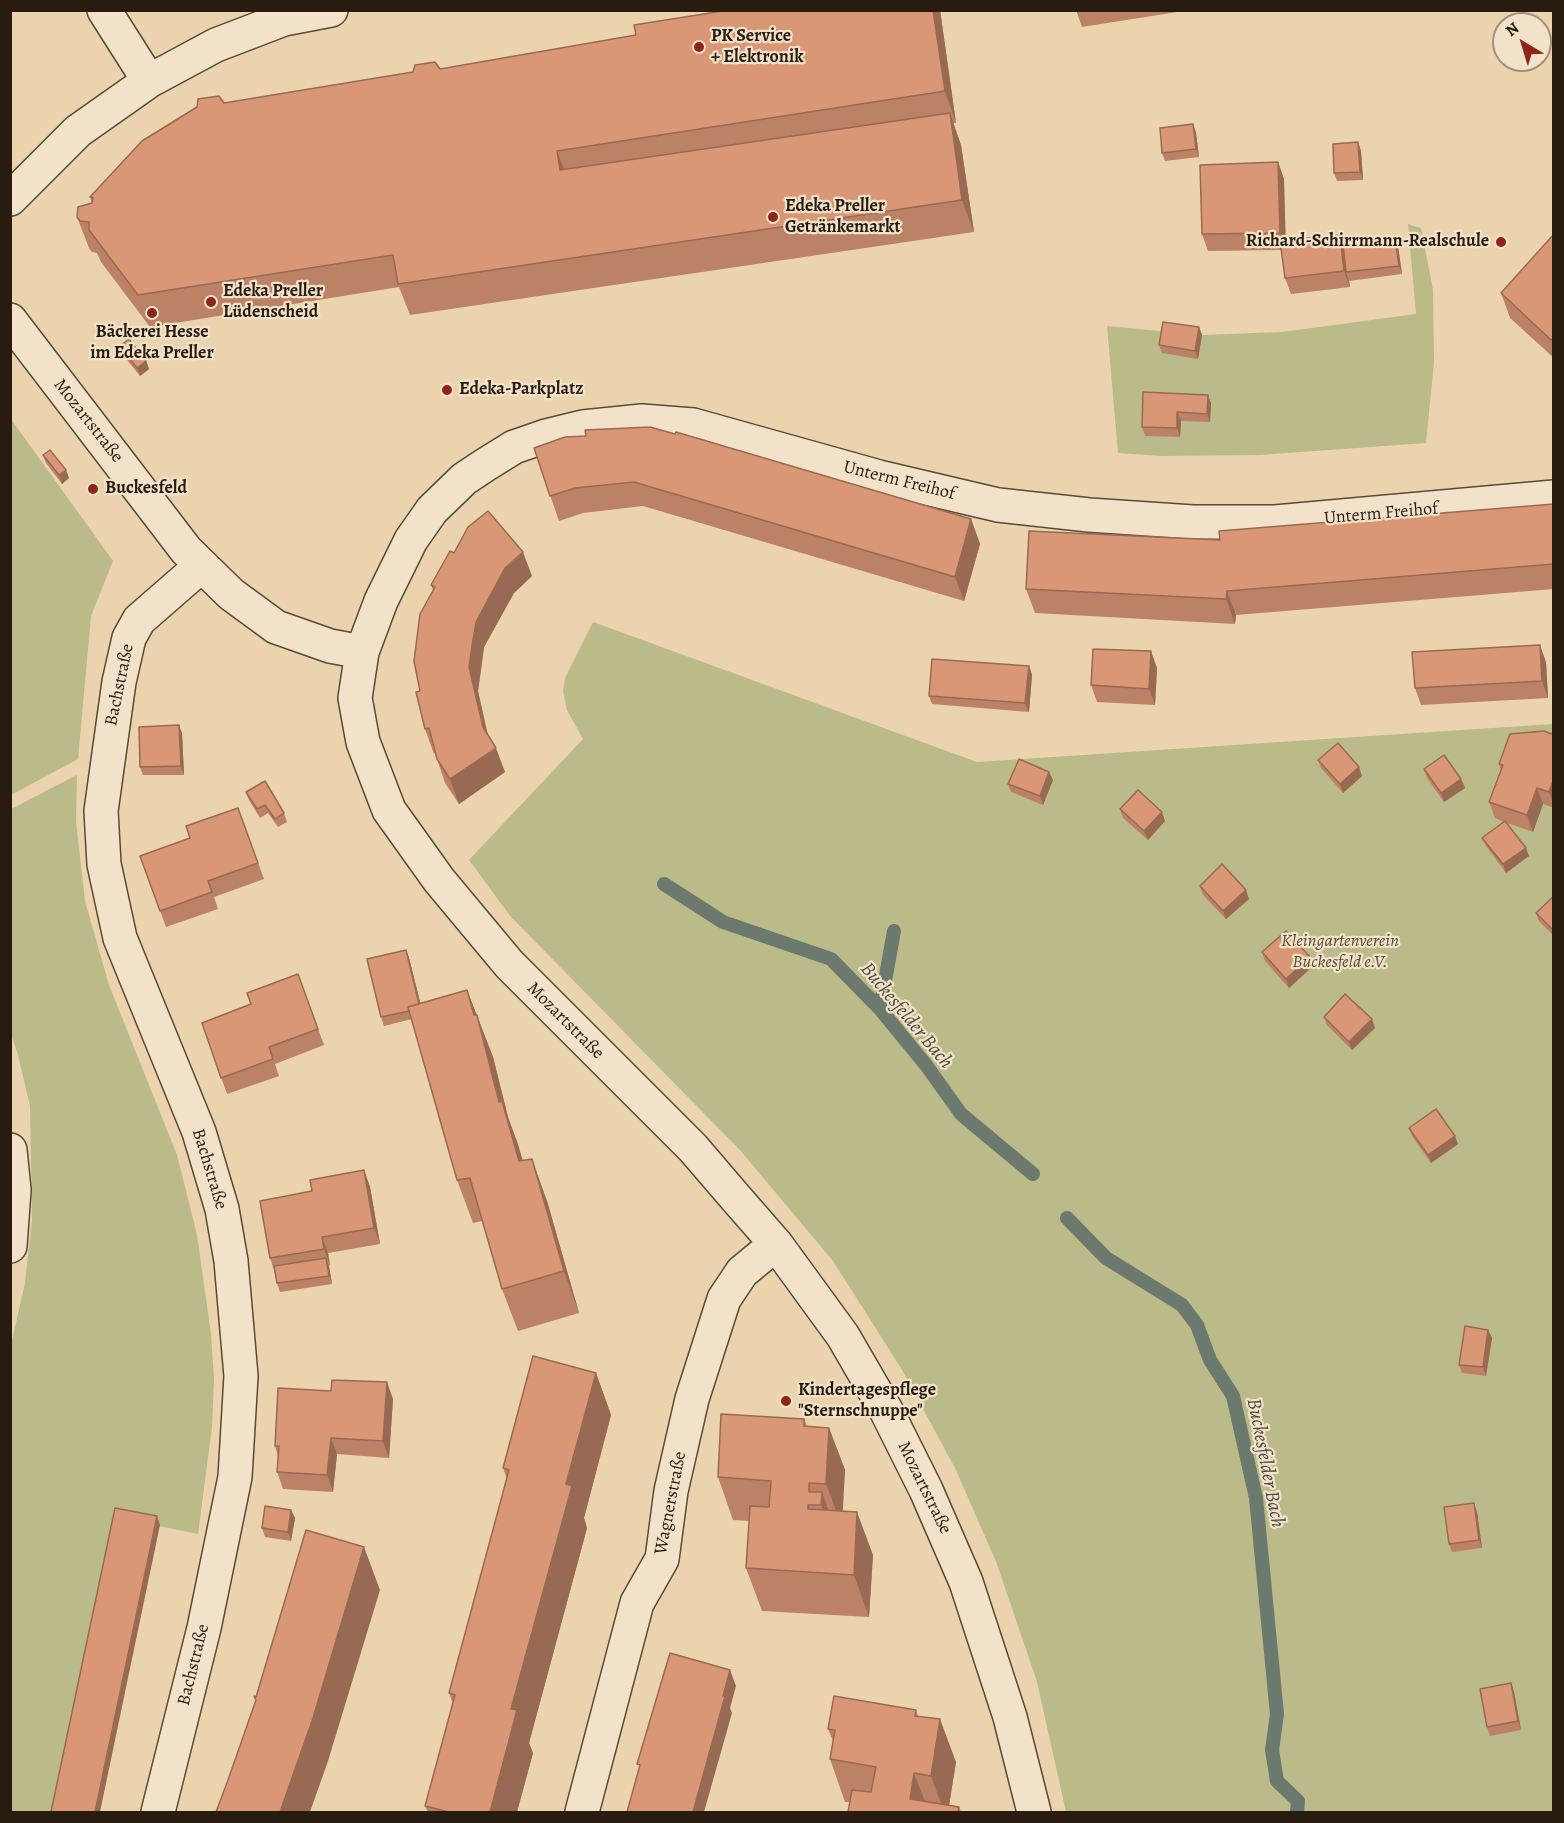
<!DOCTYPE html>
<meta charset="utf-8">
<style>
body{margin:0}
#map{position:relative;width:1564px;height:1823px;overflow:hidden;background:#ebd3ae;font-family:Alegreya,serif}
canvas{display:block}
.frame{position:absolute;inset:0;border:12px solid #281b10;pointer-events:none}
.north{position:absolute;left:1492px;top:12px;width:60px;height:60px;box-sizing:border-box;background:#f2e2ca;border:2px solid #a19280;border-radius:50%;rotate:322deg;font-size:16px;font-weight:700;line-height:24px;text-align:center;color:#281b10}
.north::after{content:'';display:block;margin:auto;width:21px;height:27px;background:#8f2418;clip-path:polygon(50% 0,100% 100%,50% 72%,0 100%)}
</style>
<div id="map">
<canvas width="1564" height="1823"></canvas>
<div class="frame"></div>
<div class="north">N</div>
</div>
<script>
const g = document.querySelector('canvas').getContext('2d');
g.lineJoin = 'round';
function paint(path, color) {
  g.fillStyle = color;
  g.fill(path, 'evenodd');
}
function poly(rows) {
  const path = new Path2D();
  for (const r of rows) {
    path.moveTo(r[0], r[1]);
    for (let i = 2; i < r.length; i += 2) path.lineTo(r[i], r[i + 1]);
  }
  return path;
}
function stroke(path, color, width, dash) {
  g.strokeStyle = color;
  g.lineWidth = width;
  g.lineCap = dash ? 'butt' : 'round';
  g.setLineDash(dash || []);
  g.stroke(path);
}
function write(font, color, halo, rows, align = 'center') {
  g.font = font + ' Alegreya,serif';
  g.lineWidth = 4.5;
  g.setLineDash([]);
  g.textBaseline = 'middle';
  g.strokeStyle = halo;
  g.fillStyle = color;
  for (const [text, x, y, turn = 0] of rows) {
    g.save();
    g.translate(x, y);
    g.rotate((+turn || 0) * Math.PI / 180);
    g.textAlign = isNaN(turn) ? turn : align;
    if (halo) g.strokeText(text, 0, 0);
    g.fillText(text, 0, 0);
    g.restore();
  }
}
paint(poly([
 [1408,224,1421,228,1433,290,1434,362,1426,443,1259,455,1162,456,1118,453,1107,326,1202,335,1282,332,1416,314],
 [11,419,113,561,91,616,78,759,11,795],
 [593,622,977,762,1553,724,1553,1812,1066,1812,1037,1682,997,1564,956,1470,901,1368,833,1261,740,1150,511,917,469,860,583,739,567,710,563,691,565,678],
 [77,775,76,822,85,901,109,985,177,1155,197,1235,211,1334,214,1379,212,1427,198,1534,159,1526,56,1812,11,1812,10,1349,25,1283,32,1220,30,1106,18,1055,11,1034,11,809]
]), '#babb88');
stroke(poly([
 [664,884,723,922,831,959,880,1009,926,1065,961,1114,1033,1174],
 [880,1009,894,931],
 [1067,1218,1106,1258,1182,1305,1197,1325,1210,1360,1233,1396,1256,1498,1277,1714,1272,1750,1277,1781,1298,1801,1297,1812]
]), '#6b796e', 14);
const minor = poly([
 [104,10,149,81],
 [10,199,78,131,149,81,216,45,284,19,331,10],
 [10,320,186,550,231,594,276,627,330,646,362,652],
 [10,1150,14,1190,10,1246],
 [158,1812,204,1628,235,1477,241,1376,231,1261,222,1209,199,1132,120,938,104,864,101,811,119,682,129,638,139,620,201,566],
 [582,1812,637,1603,662,1559,671,1491,692,1399,724,1299,742,1272,776,1244],
 [1034,1812,1010,1717,966,1582,926,1490,887,1412,843,1336,776,1244,735,1197,693,1148,509,964,439,880,389,810,363,742,355,698,362,652,381,601,411,540,432,510,464,479,485,465,514,447,546,436,583,427,642,421,693,425,879,477,998,505,1089,515,1193,522,1275,522,1554,497]
]);
stroke(minor, '#594938', 36);
stroke(minor, '#f2e2ca', 33);
paint(poly([
 [729,10,940,10,956,123,953,123,961,145,974,232,410,315,399,287,150,327,101,262,97,253,92,252,89,248,77,217,92,203,90,197,224,103,440,69,636,35],
 [1076,10,1190,10,1082,27],
 [1193,124,1196,133,1199,157,1165,161,1162,153],
 [1358,142,1361,151,1363,180,1337,181,1334,173],
 [1278,162,1284,179,1285,241,1340,235,1343,243,1395,238,1398,246,1402,274,1349,281,1350,287,1291,294,1285,278,1281,250,1208,251,1202,234],
 [1554,234,1554,358,1510,318,1501,293],
 [1199,327,1202,335,1198,359,1162,353,1159,345],
 [120,346,146,361,149,369,140,376,123,355],
 [1143,392,1211,403,1210,422,1181,421,1180,437,1145,436,1142,427],
 [534,448,971,519,980,544,964,601,643,506,583,513,559,521],
 [43,455,66,470,69,478,62,484,46,463],
 [1554,504,1554,589,1236,615,1235,624,1035,613,1026,589],
 [454,553,532,576,514,593,484,647,481,670,478,691,488,735,505,772,459,804,445,783,435,753,434,754,425,729,420,691,433,590,431,585],
 [1546,662,1548,698,1421,705,1415,688],
 [1029,666,1032,675,1029,712,932,704,929,696],
 [1157,668,1155,705,1097,702,1091,685],
 [182,733,184,775,143,775,140,767],
 [1554,735,1554,808,1543,804,1533,832,1505,822,1529,856,1506,873,1486,846,1482,838,1504,822,1495,818,1489,802,1501,770,1499,764],
 [1318,760,1362,776,1343,793,1321,768],
 [1424,769,1461,779,1465,788,1444,802,1427,778],
 [1053,780,1043,805,1011,792,1008,784],
 [246,792,284,813,287,822,278,827,268,813,260,818,249,800],
 [238,808,264,879,214,897,218,909,166,927,140,856,190,838],
 [1120,809,1165,821,1148,840,1123,818],
 [1200,886,1249,899,1226,919,1203,895],
 [1554,896,1554,936,1539,921,1536,913],
 [406,950,409,958,420,1003,467,990,493,1057,508,1117,522,1160,547,1201,579,1313,518,1331,502,1289,482,1221,473,1223,457,1180,412,1019,384,1026,381,1017],
 [1262,952,1310,957,1313,966,1289,988,1265,961],
 [298,974,324,1045,275,1064,279,1076,227,1094,202,1023,251,1004],
 [1324,1017,1375,1028,1352,1050,1327,1025],
 [1409,1128,1458,1144,1431,1163,1412,1136],
 [364,1170,370,1187,380,1244,328,1253,330,1265,329,1266,332,1284,280,1292,277,1283,275,1273,270,1258,312,1191],
 [1488,1330,1492,1338,1486,1376,1462,1373,1459,1365],
 [596,1373,611,1415,584,1518,587,1528,529,1743,533,1753,517,1812,428,1812,425,1806,453,1704,449,1693,507,1479,503,1468],
 [393,1399,389,1458,337,1454,333,1492,283,1489,277,1472,278,1456,275,1446],
 [804,1419,807,1426,829,1428,845,1470,842,1511,873,1555,869,1617,762,1611,746,1568,749,1521,733,1520,718,1477],
 [291,1510,295,1518,291,1541,265,1537,262,1528],
 [1477,1512,1482,1548,1452,1552,1449,1544],
 [1514,1692,1521,1730,1490,1736,1487,1727],
 [916,1710,918,1716,956,1762,949,1805,959,1807,961,1812,848,1812,850,1802,845,1802,830,1759,833,1741,828,1729]
]), '#bb8265');
paint(poly([
 [933,10,940,10,956,123,945,91],
 [950,113,961,145,974,232,962,200],
 [1193,124,1196,133,1199,157,1196,149],
 [1358,142,1361,151,1363,180,1360,172],
 [557,151,569,182,560,170],
 [1278,162,1284,179,1286,250,1280,233],
 [1340,235,1346,252,1346,272,1349,281,1350,287,1344,271],
 [1395,238,1398,246,1402,274,1399,266],
 [1199,327,1202,335,1198,359,1195,351],
 [146,361,149,369,140,376,137,368],
 [1208,395,1211,403,1210,422,1207,414],
 [1177,412,1181,421,1180,437,1177,428],
 [66,470,69,478,62,484,59,475],
 [971,519,980,544,964,601,955,577],
 [523,552,532,576,514,593,484,647,478,691,491,751,496,748,505,772,459,804,450,779,483,727,469,667,476,622,505,568],
 [1227,591,1236,615,1235,624,1226,599],
 [1540,645,1546,662,1548,698,1542,681],
 [1151,651,1157,668,1155,705,1149,689],
 [1029,666,1032,675,1029,712,1025,703],
 [179,725,182,733,184,775,181,766],
 [1359,767,1362,776,1343,793,1340,784],
 [1049,772,1053,780,1043,805,1040,796],
 [1461,779,1465,788,1444,802,1441,793],
 [1554,779,1554,805,1549,792],
 [1537,788,1543,804,1533,832,1527,815],
 [1162,812,1165,821,1148,840,1144,831],
 [1526,848,1529,856,1506,873,1503,864],
 [1246,890,1249,899,1226,919,1223,911],
 [406,950,409,958,424,1017,421,1008],
 [1310,957,1313,966,1289,988,1286,979],
 [467,990,493,1057,508,1117,518,1144,535,1204,499,1102],
 [1372,1019,1375,1028,1352,1050,1349,1042],
 [1455,1136,1458,1144,1431,1163,1428,1155],
 [532,1159,547,1201,579,1313,564,1271],
 [364,1170,370,1187,380,1244,374,1228],
 [322,1237,328,1253,330,1265,324,1249],
 [326,1258,329,1267,332,1284,329,1276],
 [1488,1330,1492,1338,1486,1376,1483,1367],
 [596,1373,611,1415,584,1518,587,1528,529,1743,533,1753,517,1812,490,1812,511,1709,566,1484],
 [387,1382,393,1399,389,1458,383,1441],
 [829,1428,845,1470,842,1526,826,1484],
 [331,1438,337,1454,333,1492,327,1475],
 [822,1492,837,1535,836,1548,821,1505],
 [1474,1503,1477,1512,1482,1548,1479,1540],
 [291,1510,295,1518,291,1541,288,1532],
 [857,1512,873,1555,869,1617,854,1575],
 [157,1516,160,1525,100,1812,95,1812],
 [364,1547,380,1590,328,1761,310,1812,280,1812],
 [730,1670,736,1686,730,1708,732,1713,704,1812,693,1812],
 [1511,1683,1514,1692,1521,1730,1518,1721],
 [940,1719,956,1762,948,1812,944,1812,931,1776],
 [914,1773,929,1812,910,1799]
]), '#986a53');
const building = poly([
 [729,10,933,10,945,91,557,151,560,170,950,113,962,200,398,284,393,255,138,295,89,230,89,222,80,221,77,217,78,207,92,203,93,198,90,197,142,141,197,107,198,99,219,96,224,103,413,72,415,65,435,62,440,69,636,35,634,25,729,10],
 [1193,124,1196,149,1162,153,1160,128,1193,124],
 [1358,142,1360,172,1334,173,1333,144,1358,142],
 [1278,162,1280,233,1202,234,1200,165,1278,162],
 [1554,234,1554,337,1551,340,1501,293,1554,234],
 [1340,235,1344,271,1285,278,1280,241,1340,235],
 [1395,238,1399,266,1346,272,1343,243,1395,238],
 [1163,322,1199,327,1195,351,1159,345,1163,322],
 [129,339,146,361,137,368,120,346,129,339],
 [1143,392,1208,395,1207,414,1177,412,1177,428,1142,427,1143,392],
 [650,427,675,434,676,432,971,519,955,577,634,482,575,488,550,496,534,448,565,437,586,436,585,430,650,427],
 [50,450,66,470,59,475,43,455,50,450],
 [1554,504,1554,564,1227,591,1226,599,1026,589,1029,531,1220,540,1219,531,1554,504],
 [488,511,523,552,505,568,476,622,472,646,469,667,483,727,496,748,450,779,437,759,429,728,425,729,416,692,420,691,414,661,420,614,435,587,431,585,450,551,454,553,468,527,488,511],
 [1540,645,1542,681,1415,688,1412,652,1540,645],
 [1093,649,1151,651,1149,689,1091,685,1093,649],
 [932,659,1029,666,1025,703,929,696,932,659],
 [179,725,181,766,140,767,139,727,179,725],
 [1544,731,1554,735,1554,779,1549,792,1537,788,1527,815,1489,802,1503,765,1499,764,1510,734,1544,731],
 [1338,743,1359,767,1340,784,1318,760,1338,743],
 [1444,755,1461,779,1441,793,1424,769,1444,755],
 [1019,759,1049,772,1040,796,1008,784,1019,759],
 [265,781,284,813,275,819,265,805,257,809,246,792,265,781],
 [1138,790,1162,812,1144,831,1120,809,1138,790],
 [238,808,258,863,208,881,212,892,160,911,140,856,190,838,186,826,238,808],
 [1505,821,1526,848,1503,864,1482,838,1505,821],
 [1222,864,1246,890,1223,911,1200,886,1222,864],
 [1554,896,1554,931,1536,913,1554,896],
 [1286,931,1310,957,1286,979,1262,952,1286,931],
 [406,950,419,1004,408,1007,409,1011,381,1017,367,959,406,950],
 [298,974,318,1029,269,1047,273,1059,221,1078,202,1023,251,1004,247,993,298,974],
 [467,990,474,1015,477,1015,499,1102,502,1101,519,1161,532,1159,564,1271,502,1289,470,1178,457,1180,408,1007,467,990],
 [1345,994,1372,1019,1349,1042,1324,1017,1345,994],
 [1436,1109,1455,1136,1428,1155,1409,1128,1436,1109],
 [364,1170,374,1228,322,1237,324,1249,270,1258,260,1201,312,1191,310,1180,364,1170],
 [326,1258,329,1276,277,1283,274,1266,326,1258],
 [1465,1326,1488,1330,1483,1367,1459,1365,1465,1326],
 [533,1356,596,1373,566,1484,572,1486,511,1709,517,1710,490,1812,449,1812,425,1806,455,1695,449,1693,509,1470,503,1468,533,1356],
 [332,1380,387,1382,383,1441,331,1438,327,1475,277,1472,279,1446,275,1446,278,1388,331,1391,332,1380],
 [721,1414,804,1419,804,1426,829,1428,826,1484,809,1483,809,1492,822,1492,821,1505,808,1505,808,1509,857,1512,854,1575,746,1568,750,1506,769,1507,771,1481,718,1477,721,1414],
 [1474,1503,1479,1540,1449,1544,1444,1507,1474,1503],
 [265,1506,291,1510,288,1532,262,1528,265,1506],
 [115,1508,157,1516,95,1812,51,1812,115,1508],
 [306,1530,364,1547,313,1718,280,1812,216,1812,228,1780,256,1700,254,1696,256,1697,306,1530],
 [670,1653,730,1670,723,1696,725,1696,693,1812,627,1812,640,1765,637,1764,670,1653],
 [1511,1683,1518,1721,1487,1727,1480,1689,1511,1683],
 [834,1696,916,1710,915,1716,940,1719,931,1776,914,1773,910,1799,959,1807,958,1812,848,1812,852,1790,871,1792,876,1767,830,1759,835,1730,828,1729,834,1696]
]);
paint(building, '#d99776');
stroke(building, '#986a53', 1.5);
for (const [x, y, r, color] of [
 [699,47,6,"#8f2418"],
 [773,217,6,"#8f2418"],
 [1501,242,6,"#8f2418"],
 [211,302,6,"#8f2418"],
 [152,313,6,"#8f2418"],
 [447,390,6,"#8f2418"],
 [93,489,6,"#8f2418"],
 [786,1401,6,"#8f2418"]
]) {
  const dot = new Path2D();
  dot.arc(x, y, r, 0, 2 * Math.PI);
  g.fillStyle = color;
  g.fill(dot);
  stroke(dot, '#f2e2ca', 2);
}
write('bold 18px', '#281b10', '#f2e2ca', [
 ["PK Service",711,37],
 ["+ Elektronik",711,58],
 ["Edeka Preller",785,207],
 ["Getränkemarkt",785,228],
 ["Richard-Schirrmann-Realschule",1489,242,"right"],
 ["Edeka Preller",223,292],
 ["Lüdenscheid",223,313],
 ["Bäckerei Hesse",152,333,"center"],
 ["im Edeka Preller",152,354,"center"],
 ["Edeka-Parkplatz",459,390],
 ["Buckesfeld",105,489],
 ["Kindertagespflege",798,1391],
 ["\"Sternschnuppe\"",798,1412]
], 'left');
write('18px', '#281b10', '#f2e2ca', [
 ["Mozartstraße",88,421,52],
 ["Unterm Freihof",899,481,14],
 ["Unterm Freihof",1381,514,-5],
 ["Bachstraße",120,685,-78],
 ["Mozartstraße",565,1021,45],
 ["Bachstraße",209,1169,73],
 ["Mozartstraße",924,1488,64],
 ["Wagnerstraße",671,1503,-79],
 ["Bachstraße",194,1665,-76]
]);
write('italic 18px', '#544b34', '#f2e2ca', [
 ["Kleingartenverein",1340,942],
 ["Buckesfeld e.V.",1340,963]
]);
write('italic 20px', '#4a4a3f', '#f2e2ca', [
 ["Buckesfelder Bach",906,1016,50],
 ["Buckesfelder Bach",1265,1463,79]
]);
</script>
